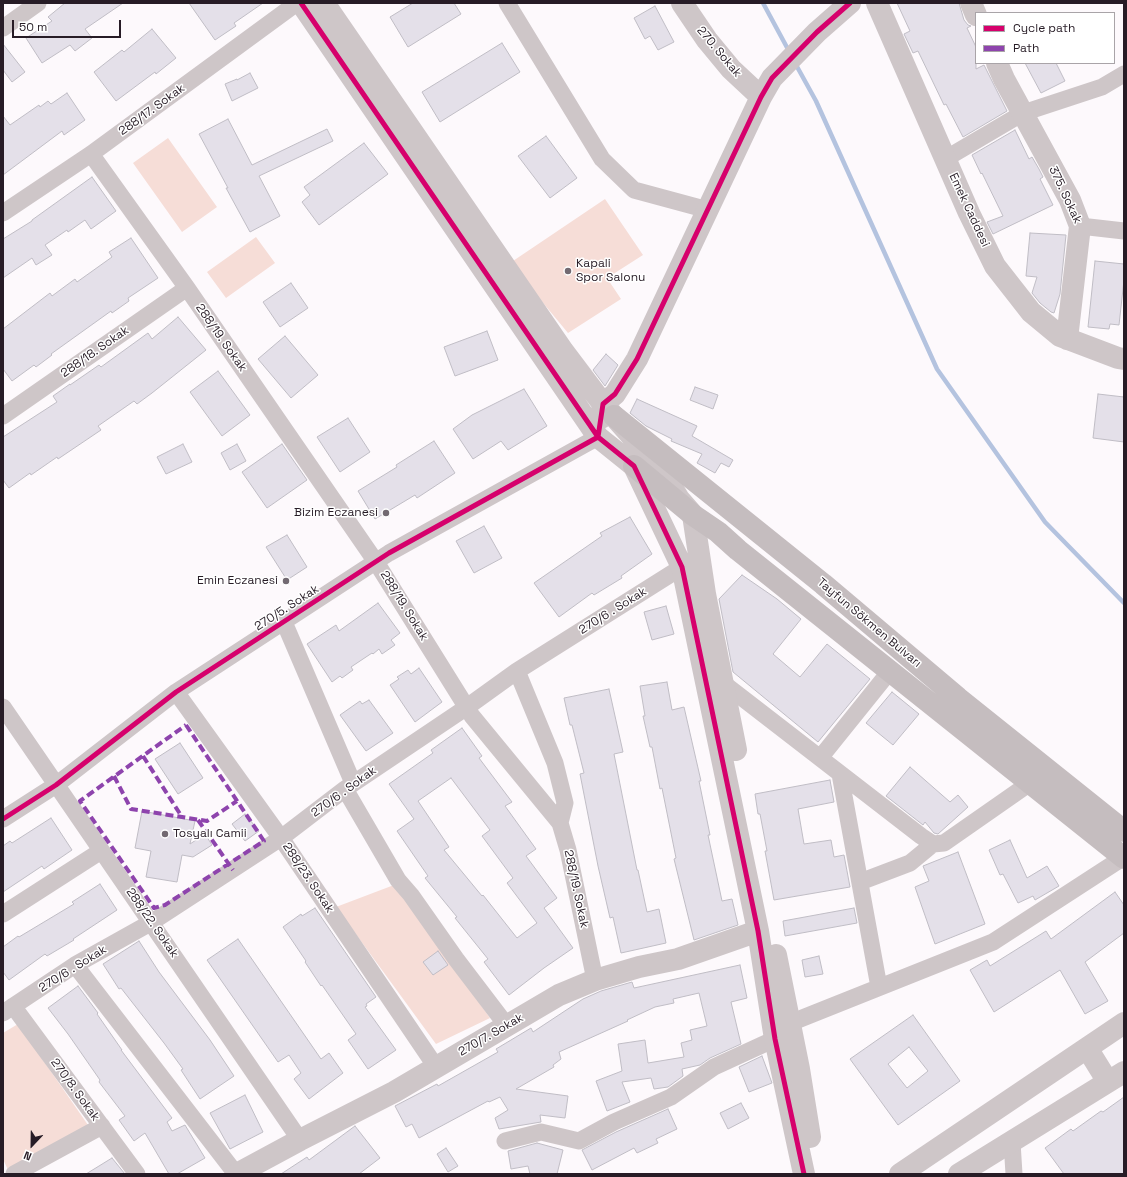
<!DOCTYPE html>
<meta charset="utf-8">
<style>
body{margin:0}
#map{position:relative;width:1127px;height:1177px;overflow:hidden;background:#fdf9fc;font-family:"Space Grotesk",sans-serif}
canvas{display:block}
.frame{position:absolute;inset:0;border:4px solid #271c26;pointer-events:none}
.legend{position:absolute;left:975px;top:12px;width:140px;height:52px;box-sizing:border-box;background:#fff;border:1px solid #a9a4a8;margin:0;padding:5px 7px;list-style:none;font-size:12px;color:#271c26}
.legend li{display:flex;align-items:center;gap:8px;height:20px}
.legend b{width:20px;border:1px solid #a9a4a8}
.north{position:absolute;left:12px;top:1125px;width:40px;height:40px;-webkit-text-stroke:3px #fff;paint-order:stroke;rotate:202deg;font-size:11px;font-weight:700;line-height:16px;text-align:center;color:#271c26}
.north::after{content:'';display:block;margin:auto;width:14px;height:18px;background:#271c26;clip-path:polygon(50% 0,100% 100%,50% 72%,0 100%)}
.scale{position:absolute;left:12px;top:20px;width:109px;height:18px;box-sizing:border-box;border:2px solid #271c26;border-top:0;padding-left:5px;font-size:12px;line-height:14px;white-space:nowrap;color:#271c26;-webkit-text-stroke:3px #fff;paint-order:stroke}
</style>
<div id="map">
<canvas width="1127" height="1177"></canvas>
<div class="frame"></div>
<ul class="legend">
<li><b style="height:5px;background:#d6006c"></b>Cycle path</li>
<li><b style="height:5px;background:#8e44ad"></b>Path</li>
</ul>
<div class="north">N</div>
<div class="scale">50 m</div>
</div>
<script>
const g = document.querySelector('canvas').getContext('2d');
g.lineJoin = 'round';
function paint(path, color) {
  g.fillStyle = color;
  g.fill(path, 'evenodd');
}
function poly(rows) {
  const path = new Path2D();
  for (const r of rows) {
    path.moveTo(r[0], r[1]);
    for (let i = 2; i < r.length; i += 2) path.lineTo(r[i], r[i + 1]);
  }
  return path;
}
function stroke(path, color, width, dash) {
  g.strokeStyle = color;
  g.lineWidth = width;
  g.lineCap = dash ? 'butt' : 'round';
  g.setLineDash(dash || []);
  g.stroke(path);
}
function write(font, color, halo, rows, align = 'center') {
  g.font = font + ' "Space Grotesk",sans-serif';
  g.lineWidth = 3;
  g.setLineDash([]);
  g.textBaseline = 'middle';
  g.strokeStyle = halo;
  g.fillStyle = color;
  for (const [text, x, y, turn = 0] of rows) {
    g.save();
    g.translate(x, y);
    g.rotate((+turn || 0) * Math.PI / 180);
    g.textAlign = isNaN(turn) ? turn : align;
    if (halo) g.strokeText(text, 0, 0);
    g.fillText(text, 0, 0);
    g.restore();
  }
}
paint(poly([
 [168,138,217,207,182,232,133,163],
 [605,199,643,255,607,278,621,299,568,333,510,263],
 [256,237,275,263,226,298,207,272],
 [394,885,399,890,490,1018,436,1044,336,907],
 [18,1024,88,1125,8,1170,3,1159,3,1033]
]), '#f6ddd7');
stroke(poly([
 [763,3,790,53],
 [795,63,816,101,937,369,1045,522,1124,603]
]), '#b4c3df', 4.5);
const building = poly([
 [65,3,123,3,85,29,92,38,75,51,70,45,42,63,26,38,52,21,48,17,65,3],
 [189,3,263,3,234,23,236,26,215,40,189,3],
 [413,3,454,3,461,14,408,47,390,17,413,3],
 [897,3,959,3,964,20,968,25,971,26,967,28,976,47,976,69,984,65,1007,111,963,137,946,104,944,105,918,51,913,53,904,34,910,31,897,3],
 [655,6,674,42,658,50,650,36,645,39,634,18,655,6],
 [152,29,176,58,156,74,155,72,116,101,94,72,122,50,124,52,152,29],
 [502,43,520,72,440,122,422,92,502,43],
 [3,44,25,72,12,82,3,70,3,44],
 [1025,63,1056,63,1065,81,1041,93,1025,63],
 [250,73,258,88,232,101,225,84,237,79,237,80,250,73],
 [67,93,85,120,64,135,62,131,3,175,3,116,10,125,39,105,40,107,48,101,51,104,67,93],
 [228,119,252,165,327,129,333,141,259,176,280,216,250,232,226,188,228,188,199,134,228,119],
 [1015,130,1029,159,1032,157,1039,169,1043,177,1040,179,1053,205,993,234,987,222,1003,216,982,173,981,174,972,155,1015,130],
 [546,136,577,178,550,198,518,156,546,136],
 [364,143,388,174,319,225,302,202,310,195,304,187,364,143],
 [92,177,116,211,91,229,85,220,68,232,67,230,45,245,52,255,36,265,32,258,3,278,3,239,32,221,32,220,92,177],
 [1030,233,1066,235,1060,294,1054,313,1051,312,1040,303,1032,293,1037,277,1026,276,1030,233],
 [131,238,158,278,128,298,129,301,112,313,111,311,51,354,52,355,36,367,34,365,12,381,3,369,3,329,50,293,52,296,75,279,77,282,112,257,109,252,131,238],
 [1095,261,1124,264,1124,280,1119,325,1110,324,1109,329,1088,327,1095,261],
 [291,283,308,308,280,327,263,302,291,283],
 [178,317,206,350,152,393,137,404,134,401,98,426,101,430,58,459,57,457,31,475,30,473,9,488,3,480,3,437,57,402,53,396,70,384,70,385,99,365,101,367,148,333,152,339,178,317],
 [487,331,498,360,455,376,444,347,487,331],
 [285,336,318,375,291,398,258,359,285,336],
 [606,354,618,365,605,386,593,370,606,354],
 [218,371,250,415,222,436,190,392,218,371],
 [695,387,718,395,713,409,690,400,695,387],
 [524,389,547,426,508,450,501,441,473,459,453,429,472,415,524,389],
 [1098,394,1124,397,1124,442,1093,438,1098,394],
 [637,399,697,426,692,436,733,460,729,467,721,463,715,473,697,463,702,454,671,441,672,439,646,426,630,413,637,399],
 [348,418,370,452,340,472,317,437,348,418],
 [434,441,455,473,417,498,415,495,375,519,358,491,397,467,396,465,434,441],
 [183,444,192,462,166,474,157,457,183,444],
 [237,444,246,461,230,470,221,453,237,444],
 [282,444,307,480,267,508,242,472,282,444],
 [630,517,652,554,621,576,622,578,594,595,592,593,559,617,534,583,602,536,600,533,630,517],
 [484,526,502,558,474,573,456,541,484,526],
 [287,535,307,567,287,580,266,547,287,535],
 [742,575,777,599,801,619,773,654,800,677,827,644,870,679,818,742,733,672,719,599,742,575],
 [378,603,400,633,391,640,395,645,382,654,379,649,373,654,372,653,351,667,353,670,342,678,340,676,332,682,307,644,336,625,339,631,378,603],
 [666,606,674,634,652,640,644,612,666,606],
 [419,668,442,702,415,722,390,685,399,679,397,677,408,670,411,674,419,668],
 [667,682,672,710,684,707,701,781,699,781,710,835,708,835,722,901,732,899,738,925,694,940,674,859,676,858,662,788,660,789,652,747,650,747,643,716,645,716,640,686,667,682],
 [609,689,623,752,614,754,637,870,638,870,647,912,659,909,666,943,621,953,613,917,610,918,598,866,580,774,584,773,572,725,570,725,564,698,609,689],
 [892,692,919,714,893,745,866,723,892,692],
 [369,700,393,733,366,751,340,715,360,701,362,704,369,700],
 [462,728,482,756,479,758,512,802,505,806,536,849,526,856,557,898,544,908,573,948,544,968,509,995,484,962,488,959,455,918,457,917,425,878,428,876,397,831,414,819,389,784,433,753,431,750,462,728],
 [451,778,490,830,482,836,513,878,507,883,537,923,517,938,483,895,482,896,444,850,449,847,418,801,451,778],
 [180,743,203,778,178,794,155,759,180,743],
 [910,767,950,802,958,795,968,807,938,834,934,833,925,822,923,825,886,796,910,767],
 [830,780,834,802,798,809,804,844,831,840,834,857,844,855,850,887,774,900,765,851,767,851,760,814,758,814,755,794,830,780],
 [142,811,195,821,190,844,205,834,212,845,193,857,182,855,177,882,146,877,151,851,135,848,142,811],
 [245,814,259,831,245,841,232,824,245,814],
 [51,818,72,850,44,869,42,866,3,892,3,846,10,841,12,843,51,818],
 [1010,840,1027,878,1047,866,1059,886,1035,900,1033,896,1018,903,1003,874,1000,875,989,850,1010,840],
 [958,852,985,924,935,944,915,887,929,881,923,866,958,852],
 [100,884,117,910,73,939,74,940,47,956,45,954,9,980,3,972,3,947,18,936,19,937,74,904,72,902,100,884],
 [1115,892,1124,905,1124,933,1085,962,1108,1001,1085,1014,1060,970,994,1012,970,970,987,960,990,966,1046,931,1051,939,1115,892],
 [315,908,376,997,366,1004,367,1006,365,1007,396,1050,368,1069,348,1040,356,1034,322,985,321,986,305,962,306,961,283,927,301,914,302,916,315,908],
 [854,908,857,923,785,936,783,921,854,908],
 [238,939,321,1059,329,1053,343,1073,309,1099,294,1079,301,1073,289,1055,278,1062,207,960,238,939],
 [139,941,159,972,210,1040,234,1076,200,1099,181,1070,183,1069,164,1043,121,988,119,989,103,964,139,941],
 [438,951,448,965,433,975,423,962,438,951],
 [819,956,823,974,805,977,802,960,819,956],
 [740,965,747,998,731,1002,741,1044,710,1058,700,1065,682,1069,683,1076,668,1087,654,1089,651,1078,622,1082,630,1102,607,1111,596,1081,622,1071,618,1044,645,1040,648,1063,684,1057,681,1043,692,1040,690,1030,707,1026,699,993,673,999,674,1003,655,1007,627,1020,628,1021,559,1052,561,1059,553,1065,554,1067,516,1089,568,1096,565,1118,540,1115,541,1122,499,1129,495,1118,508,1110,500,1097,489,1102,488,1101,419,1138,412,1124,406,1127,395,1106,437,1084,438,1086,498,1052,496,1049,531,1028,533,1032,583,999,601,991,632,982,634,988,740,965],
 [78,986,98,1013,97,1014,122,1050,121,1050,172,1118,167,1122,172,1131,185,1125,205,1158,177,1174,169,1174,145,1133,134,1141,119,1120,125,1116,99,1082,100,1080,68,1034,48,1008,78,986],
 [913,1015,960,1081,898,1125,850,1059,913,1015],
 [909,1047,928,1071,907,1088,888,1064,909,1047],
 [762,1056,772,1083,749,1092,739,1067,762,1056],
 [245,1095,263,1132,230,1149,210,1113,245,1095],
 [1124,1097,1124,1174,1064,1174,1045,1148,1071,1129,1073,1131,1101,1111,1103,1112,1124,1097],
 [741,1103,749,1118,728,1129,720,1113,741,1103],
 [668,1109,677,1129,656,1139,658,1143,637,1153,634,1148,592,1170,582,1150,616,1132,668,1109],
 [355,1126,380,1158,359,1174,281,1174,307,1157,309,1160,355,1126],
 [537,1143,563,1150,557,1174,530,1174,528,1166,511,1169,508,1151,537,1143],
 [446,1148,458,1166,448,1172,437,1154,446,1148],
 [112,1158,125,1174,86,1174,112,1158]
]);
paint(building, '#e4e0e9');
stroke(building, '#c0bdc5', 1);
stroke(poly([
 [507,3,602,159,634,190,708,210],
 [3,28,38,3],
 [91,154,187,288,376,562,472,716,560,823,568,850,595,980],
 [945,159,1023,113,1102,87,1124,74],
 [3,213,91,154,297,3],
 [1080,226,1124,231],
 [3,416,187,288],
 [284,622,353,783],
 [517,671,555,763,565,803,560,823],
 [723,683,921,836,933,844,944,843,1030,783],
 [176,692,281,838,436,1067],
 [3,707,300,1140],
 [820,758,890,671],
 [840,774,879,987],
 [345,789,398,880,411,895,456,959,507,1026],
 [3,819,56,785,176,692,389,553,598,437],
 [860,882,910,863,933,844],
 [3,914,101,851],
 [75,965,236,1174],
 [13,1006,137,1174],
 [3,1013,75,965,152,922,281,838,345,789,467,707,517,671,682,567],
 [790,1023,993,942,1124,857],
 [505,1141,541,1132,579,1141,614,1122,671,1097,714,1067,775,1039],
 [1012,1142,1014,1174],
 [14,1174,102,1126]
]), '#cec6c8', 17);
stroke(poly([
 [301,3,598,437,634,466,682,567,758,931,775,1039,804,1174],
 [324,3,563,351,603,404,660,468,679,499,693,515,705,594,736,750],
 [682,3,707,40,731,69,761,97],
 [877,3,969,213,995,266,1031,312,1060,336,1118,358,1124,359],
 [971,3,976,15],
 [997,63,1004,79,1070,200,1080,226,1067,339],
 [601,418,603,404,615,394,637,359,761,97,772,78,817,32,850,3],
 [776,955,799,1069,810,1137],
 [1087,1048,1108,1082],
 [237,1174,300,1140,394,1092,559,995,595,980,639,967,678,959,758,931],
 [900,1174,1124,1023],
 [959,1174,1124,1072]
]), '#cec6c8', 22);
stroke(poly([
 [614,416,823,584,958,698,1124,831],
 [634,466,693,515,718,532,738,550,1124,858]
]), '#c5bdbf', 22);
stroke(poly([
 [186,725,264,841,165,905,154,908,80,801,186,725],
 [143,756,182,817],
 [114,776,131,809,207,821,237,801],
 [198,820,233,870]
]), '#8e44ad', 4, [8, 4]);
stroke(poly([
 [301,3,598,437,634,466,682,567,758,931,775,1039,804,1174],
 [3,819,56,785,176,692,389,553,598,437,603,404,615,394,637,359,761,97,772,78,817,32,850,3]
]), '#d6006c', 5);
for (const [x, y, r, color] of [
 [568,271,4,"#726971"],
 [386,513,4,"#726971"],
 [286,581,4,"#726971"],
 [165,834,4,"#726971"]
]) {
  const dot = new Path2D();
  dot.arc(x, y, r, 0, 2 * Math.PI);
  g.fillStyle = color;
  g.fill(dot);
  stroke(dot, '#fff', 1.5);
}
write('12px', '#271c26', '#fff', [
 ["270. Sokak",719,52,50],
 ["288/17. Sokak",152,110,-36],
 ["375. Sokak",1065,195,65],
 ["Emek Caddesi",969,210,65],
 ["288/19. Sokak",221,338,55],
 ["288/18. Sokak",95,352,-35],
 ["288/19. Sokak",404,606,58],
 ["270/5. Sokak",287,608,-33],
 ["270/6 . Sokak",613,611,-32],
 ["Tayfun Sökmen Bulvarı",869,623,40],
 ["270/6 . Sokak",344,792,-36],
 ["288/23. Sokak",308,878,56],
 ["288/19. Sokak",576,889,78],
 ["288/22. Sokak",152,923,55],
 ["270/6 . Sokak",73,969,-32],
 ["270/7. Sokak",491,1035,-30],
 ["270/8. Sokak",75,1090,54]
]);
write('12px', '#271c26', '#fff', [
 ["Kapali",576,264],
 ["Spor Salonu",576,278],
 ["Bizim Eczanesi",378,513,"right"],
 ["Emin Eczanesi",278,581,"right"],
 ["Tosyalı Camii",173,834]
], 'left');
</script>
